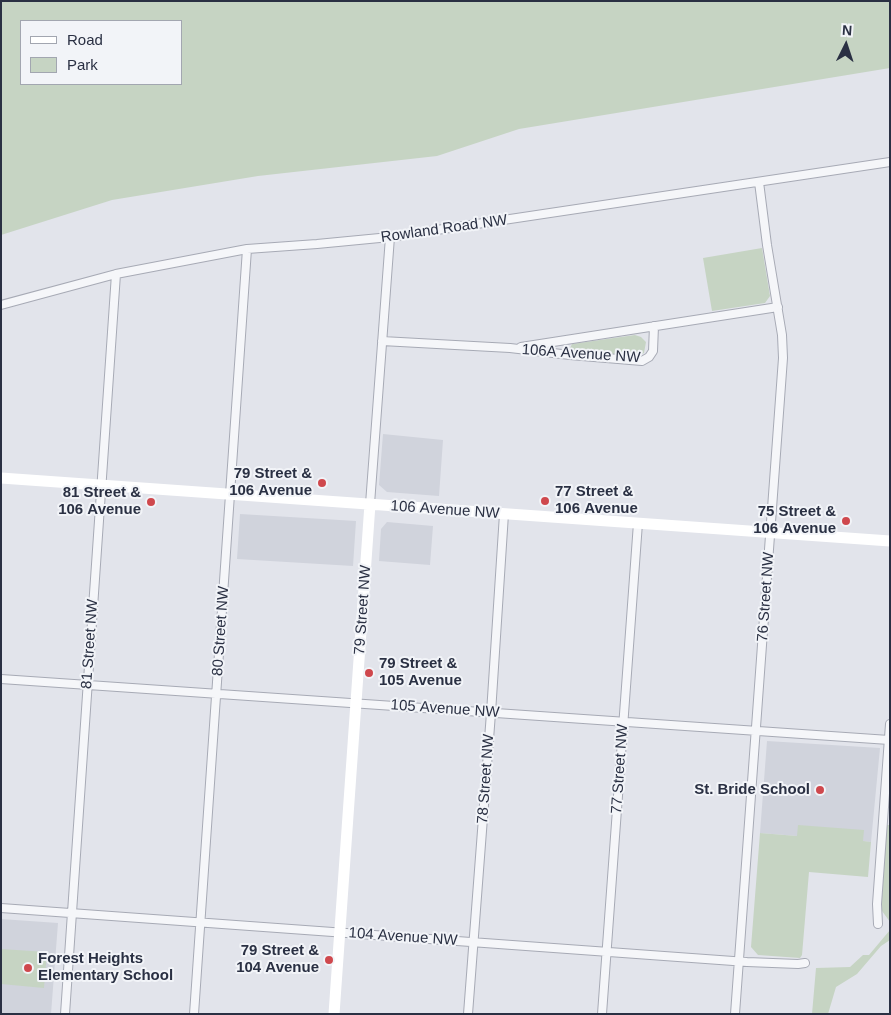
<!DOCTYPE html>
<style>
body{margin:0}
#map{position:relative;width:891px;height:1015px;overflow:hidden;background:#e2e4eb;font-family:Helvetica,sans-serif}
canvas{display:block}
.frame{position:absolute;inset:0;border:2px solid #2a3043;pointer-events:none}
.legend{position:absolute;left:20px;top:20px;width:162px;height:65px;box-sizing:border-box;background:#f2f4f8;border:1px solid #a2a6b0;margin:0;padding:6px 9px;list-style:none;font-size:15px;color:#2a3043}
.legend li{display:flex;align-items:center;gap:10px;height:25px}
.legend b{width:25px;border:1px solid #a2a6b0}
.north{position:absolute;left:821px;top:20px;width:50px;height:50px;-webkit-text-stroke:4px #f2f4f8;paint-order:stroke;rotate:4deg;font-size:14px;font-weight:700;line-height:20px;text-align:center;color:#2a3043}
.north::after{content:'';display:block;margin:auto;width:18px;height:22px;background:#2a3043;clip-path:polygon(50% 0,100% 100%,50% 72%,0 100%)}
</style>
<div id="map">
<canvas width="891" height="1015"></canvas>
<div class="frame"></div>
<ul class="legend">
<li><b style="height:6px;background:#fff"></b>Road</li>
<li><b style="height:14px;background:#c6d4c3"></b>Park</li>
</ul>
<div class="north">N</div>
</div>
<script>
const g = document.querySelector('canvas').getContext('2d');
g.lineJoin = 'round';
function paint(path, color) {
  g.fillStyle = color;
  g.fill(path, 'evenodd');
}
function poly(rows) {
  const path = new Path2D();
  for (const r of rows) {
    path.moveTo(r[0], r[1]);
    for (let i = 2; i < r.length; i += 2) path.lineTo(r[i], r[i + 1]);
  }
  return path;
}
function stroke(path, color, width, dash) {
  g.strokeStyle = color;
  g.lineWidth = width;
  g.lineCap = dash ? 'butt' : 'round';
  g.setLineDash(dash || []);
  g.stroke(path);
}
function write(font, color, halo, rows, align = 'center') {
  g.font = font + ' Helvetica,sans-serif';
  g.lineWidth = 4;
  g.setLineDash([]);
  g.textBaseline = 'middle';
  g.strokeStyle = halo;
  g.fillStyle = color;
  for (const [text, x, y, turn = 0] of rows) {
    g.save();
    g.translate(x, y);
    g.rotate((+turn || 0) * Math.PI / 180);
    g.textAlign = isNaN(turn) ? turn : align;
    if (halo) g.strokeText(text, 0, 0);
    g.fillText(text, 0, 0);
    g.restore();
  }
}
paint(poly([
 [383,434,443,440,439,496,387,492,379,485],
 [240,514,356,521,353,566,237,559],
 [387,522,433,526,430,565,379,561,381,529],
 [767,741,880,748,871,842,760,833],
 [1,919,58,923,51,1014,1,1014]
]), '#d0d3dc');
paint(poly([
 [1,1,890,1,890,68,519,129,437,156,258,176,112,200,1,235],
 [21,21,181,21,181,84,21,84],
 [762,248,770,296,765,303,712,311,703,258],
 [635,335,641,337,646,342,644,353,638,356,577,352,572,351,570,348,572,344],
 [798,825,864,830,863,841,871,842,868,877,809,872,802,955,800,958,758,955,751,947,760,833,797,836],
 [883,825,890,825,890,922,877,904],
 [890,930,890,940,881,946,857,974,836,987,828,1014,812,1014,816,968,850,967,863,955,869,955],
 [1,949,47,952,44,988,1,984]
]), '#c6d4c3');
const street = poly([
 [1,305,116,274,247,249,317,244,390,237,890,162],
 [382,341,510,348,570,355,642,361,649,357,653,351,654,326],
 [521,347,778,307],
 [370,504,390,237],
 [1,679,889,740],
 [1,908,747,962,798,964,805,963],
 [878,924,877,904,890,724],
 [65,1014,116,274],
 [194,1014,247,249],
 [468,1014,491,713,504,514],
 [602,1014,638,523],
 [735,1014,783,358,782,335,767,245,759,182]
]);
stroke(street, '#a7aab5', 10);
stroke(street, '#f5f6f9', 8);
stroke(poly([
 [1,478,890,541],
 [334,1014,370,504]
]), '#fff', 11);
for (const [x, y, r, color] of [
 [322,483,5,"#cf484d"],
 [545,501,5,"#cf484d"],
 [151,502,5,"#cf484d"],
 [846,521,5,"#cf484d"],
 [369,673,5,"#cf484d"],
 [820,790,5,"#cf484d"],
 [329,960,5,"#cf484d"],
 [28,968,5,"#cf484d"]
]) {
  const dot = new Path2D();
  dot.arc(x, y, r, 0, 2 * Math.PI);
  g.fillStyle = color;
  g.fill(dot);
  stroke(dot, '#f2f4f8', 2);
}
write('15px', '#2a3043', '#f2f4f8', [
 ["Rowland Road NW",444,229,-8],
 ["106A Avenue NW",581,354,4],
 ["106 Avenue NW",445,510,4],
 ["76 Street NW",766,597,-86],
 ["79 Street NW",363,610,-86],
 ["80 Street NW",221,631,-86],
 ["81 Street NW",90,644,-86],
 ["105 Avenue NW",445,709,4],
 ["77 Street NW",620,769,-86],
 ["78 Street NW",486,779,-86],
 ["104 Avenue NW",403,937,4]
]);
write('bold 15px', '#2a3043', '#f2f4f8', [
 ["79 Street &",312,474],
 ["106 Avenue",312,491],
 ["77 Street &",555,492,"left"],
 ["106 Avenue",555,509,"left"],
 ["81 Street &",141,493],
 ["106 Avenue",141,510],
 ["75 Street &",836,512],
 ["106 Avenue",836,529],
 ["79 Street &",379,664,"left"],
 ["105 Avenue",379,681,"left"],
 ["St. Bride School",810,790],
 ["79 Street &",319,951],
 ["104 Avenue",319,968],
 ["Forest Heights",38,959,"left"],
 ["Elementary School",38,976,"left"]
], 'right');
</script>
